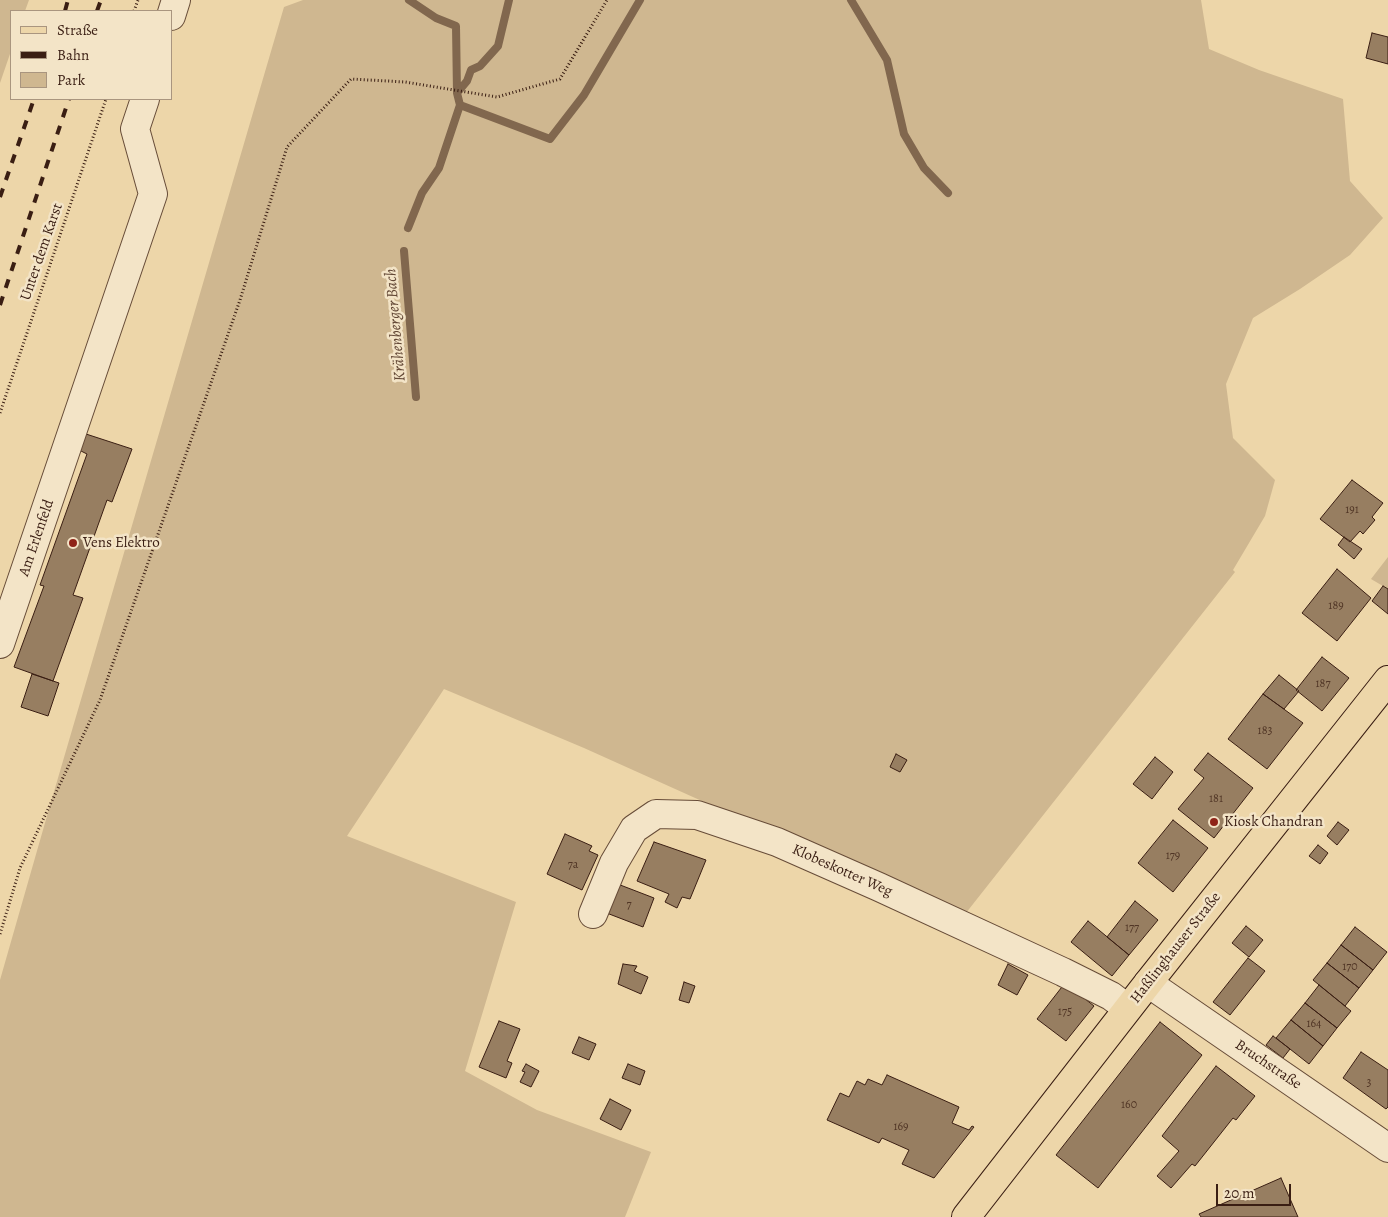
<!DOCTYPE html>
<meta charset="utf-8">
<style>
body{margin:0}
#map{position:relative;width:1388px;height:1217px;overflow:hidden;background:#edd6a9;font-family:Alegreya,serif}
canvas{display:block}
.legend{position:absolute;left:10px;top:10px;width:162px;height:90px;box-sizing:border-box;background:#f3e4c7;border:1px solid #a9957f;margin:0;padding:6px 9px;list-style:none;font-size:15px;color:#3a1e13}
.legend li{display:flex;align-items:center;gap:10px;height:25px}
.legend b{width:25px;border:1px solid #a9957f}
.scale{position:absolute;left:1216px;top:1184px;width:75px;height:22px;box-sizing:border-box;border:2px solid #3a1e13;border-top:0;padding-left:6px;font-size:15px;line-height:18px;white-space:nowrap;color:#3a1e13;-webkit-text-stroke:4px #f3e4c7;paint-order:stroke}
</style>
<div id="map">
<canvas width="1388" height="1217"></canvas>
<ul class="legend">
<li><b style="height:6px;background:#edd6a9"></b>Straße</li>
<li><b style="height:6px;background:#3a1e13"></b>Bahn</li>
<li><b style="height:14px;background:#cfb790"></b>Park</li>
</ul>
<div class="scale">20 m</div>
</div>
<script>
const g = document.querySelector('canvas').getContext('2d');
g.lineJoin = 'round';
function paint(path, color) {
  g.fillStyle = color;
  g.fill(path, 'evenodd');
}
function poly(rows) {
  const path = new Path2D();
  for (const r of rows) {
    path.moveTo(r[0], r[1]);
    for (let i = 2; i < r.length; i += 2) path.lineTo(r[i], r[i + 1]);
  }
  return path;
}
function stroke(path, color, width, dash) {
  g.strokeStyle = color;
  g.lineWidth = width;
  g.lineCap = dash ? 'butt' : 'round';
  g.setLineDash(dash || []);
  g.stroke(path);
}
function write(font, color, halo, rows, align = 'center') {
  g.font = font + ' Alegreya,serif';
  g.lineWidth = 5;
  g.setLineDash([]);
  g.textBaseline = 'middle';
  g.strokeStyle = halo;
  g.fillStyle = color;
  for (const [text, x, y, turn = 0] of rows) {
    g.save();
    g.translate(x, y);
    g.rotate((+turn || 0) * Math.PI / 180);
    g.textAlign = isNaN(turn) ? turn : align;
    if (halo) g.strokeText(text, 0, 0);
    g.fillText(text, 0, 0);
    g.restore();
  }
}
paint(poly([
 [0,0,29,0,25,11,11,11,11,51,0,83],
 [303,0,1201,0,1209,49,1259,70,1343,99,1350,181,1383,218,1350,255,1300,289,1253,318,1226,384,1233,438,1275,480,1265,516,1233,570,1235,572,962,918,584,748,444,689,347,836,516,902,465,1071,537,1110,651,1152,625,1217,0,1217,0,980,53,795,284,7],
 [1388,557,1388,589,1371,579]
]), '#cfb790');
stroke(poly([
 [409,0,436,18,456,26,457,93],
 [851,0,887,60,904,134,924,168,948,193],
 [460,105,550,139,584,95,640,0],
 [408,228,422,193,439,168,460,105,457,93,467,81,471,70,480,66,498,46,509,0],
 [404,251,416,397]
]), '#81674e', 8);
const building = poly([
 [1372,33,1388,37,1388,64,1366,58,1372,33],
 [86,434,132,449,112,502,107,500,73,595,83,598,53,681,14,667,44,586,40,585,87,454,79,450,86,434],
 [1352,480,1383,503,1372,517,1375,520,1363,534,1360,531,1350,542,1320,519,1352,480],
 [1344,537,1362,549,1354,559,1338,545,1344,537],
 [1337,569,1371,598,1337,641,1302,613,1337,569],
 [1383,586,1388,589,1388,614,1372,601,1383,586],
 [1322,657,1349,678,1322,711,1296,690,1322,657],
 [32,674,59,683,48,716,21,707,32,674],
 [1279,675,1299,691,1284,709,1263,694,1279,675],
 [1263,694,1303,723,1267,769,1228,739,1263,694],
 [1208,753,1253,788,1214,838,1178,809,1204,778,1194,770,1208,753],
 [896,754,907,760,900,772,890,767,896,754],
 [1155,757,1173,772,1152,799,1133,784,1155,757],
 [1173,820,1208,848,1173,892,1138,863,1173,820],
 [1338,822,1349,830,1337,845,1327,836,1338,822],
 [565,834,592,846,589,851,598,855,582,890,547,874,565,834],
 [654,842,706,860,690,899,682,897,677,908,665,902,669,894,637,881,654,842],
 [1318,845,1328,853,1320,864,1309,856,1318,845],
 [615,883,654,898,643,927,604,912,615,883],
 [1135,901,1158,920,1129,955,1107,937,1135,901],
 [1088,921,1129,955,1112,976,1071,942,1088,921],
 [1246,926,1263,940,1249,957,1232,943,1246,926],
 [1355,927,1387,952,1373,970,1341,945,1355,927],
 [1341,945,1373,970,1359,988,1327,963,1341,945],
 [1248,958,1265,971,1230,1015,1213,1002,1248,958],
 [1327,963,1359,988,1345,1006,1313,980,1327,963],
 [623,964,637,966,634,971,648,977,641,994,618,984,623,964],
 [1008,964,1028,975,1017,995,998,985,1008,964],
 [684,982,695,986,689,1003,679,1000,684,982],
 [1065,983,1094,1006,1066,1041,1037,1019,1065,983],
 [1319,985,1351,1011,1337,1028,1305,1003,1319,985],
 [1305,1003,1337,1028,1323,1046,1291,1020,1305,1003],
 [1291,1020,1323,1046,1309,1064,1276,1038,1291,1020],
 [499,1021,520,1029,507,1061,512,1063,506,1078,479,1067,499,1021],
 [1160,1022,1202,1055,1098,1188,1056,1155,1160,1022],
 [1273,1036,1290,1049,1283,1058,1266,1045,1273,1036],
 [579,1037,596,1044,589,1060,572,1053,579,1037],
 [1361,1052,1388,1070,1388,1107,1386,1109,1343,1078,1361,1052],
 [526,1064,539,1071,531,1087,520,1082,525,1072,522,1071,526,1064],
 [628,1064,645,1071,640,1085,622,1078,628,1064],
 [1216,1066,1255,1096,1236,1120,1233,1118,1195,1166,1192,1164,1171,1188,1157,1176,1179,1151,1162,1136,1216,1066],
 [887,1075,959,1107,952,1123,969,1130,972,1126,974,1127,934,1178,902,1164,909,1150,882,1138,879,1143,827,1120,840,1093,849,1097,857,1081,865,1085,868,1079,882,1085,887,1075],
 [610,1099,631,1110,621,1130,600,1119,610,1099],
 [1281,1178,1298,1217,1201,1217,1199,1214,1281,1178]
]);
paint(building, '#977e61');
stroke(building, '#3a1e13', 1);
const minor = poly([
 [171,16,176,0],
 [0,644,153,194,135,129,145,99],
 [593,914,614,863,634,829,656,814,697,815,777,842,879,887,1063,972,1111,996,1127,1008],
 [1148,983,1388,1148]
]);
const major = poly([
 [966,1217,1148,983,1388,680]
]);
stroke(minor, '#674c38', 30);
stroke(major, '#3a1e13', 30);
stroke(poly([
 [134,11,138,0],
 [0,413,106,99],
 [0,934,20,868,100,700,240,300,287,147,351,79,405,82,497,97,560,79,607,0]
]), '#3a1e13', 3, [1, 2.5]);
stroke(minor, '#f3e4c7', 28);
stroke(major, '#edd6a9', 28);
stroke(poly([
 [65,11,68,0],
 [97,11,101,0],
 [0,197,34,99],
 [0,305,69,99]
]), '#3a1e13', 4, [9, 9]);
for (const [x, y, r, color] of [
 [73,543,5,"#8f2418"],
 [1214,822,5,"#8f2418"]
]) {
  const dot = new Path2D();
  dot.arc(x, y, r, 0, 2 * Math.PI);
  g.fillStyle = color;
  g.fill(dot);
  stroke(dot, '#f3e4c7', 2);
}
write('12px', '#513626', null, [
 ["191",1352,510],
 ["189",1336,606],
 ["187",1323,684],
 ["183",1265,731],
 ["181",1216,799],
 ["179",1173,856],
 ["7a",573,865],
 ["7",629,905],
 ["177",1132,928],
 ["170",1350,967],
 ["175",1065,1012],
 ["164",1314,1024],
 ["3",1369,1083],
 ["160",1129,1105],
 ["169",901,1127]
]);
write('15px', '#3a1e13', '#f3e4c7', [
 ["Unter dem Karst",42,252,-71],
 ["Am Erlenfeld",37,538,-71],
 ["Klobeskotter Weg",842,871,24],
 ["Haßlinghauser Straße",1176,948,-52],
 ["Bruchstraße",1268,1065,34]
]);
write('15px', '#3a1e13', '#f3e4c7', [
 ["Vens Elektro",83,543],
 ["Kiosk Chandran",1224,822]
], 'left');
write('italic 16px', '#634836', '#f3e4c7', [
 ["Krähenberger Bach",396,325,-95]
]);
</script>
